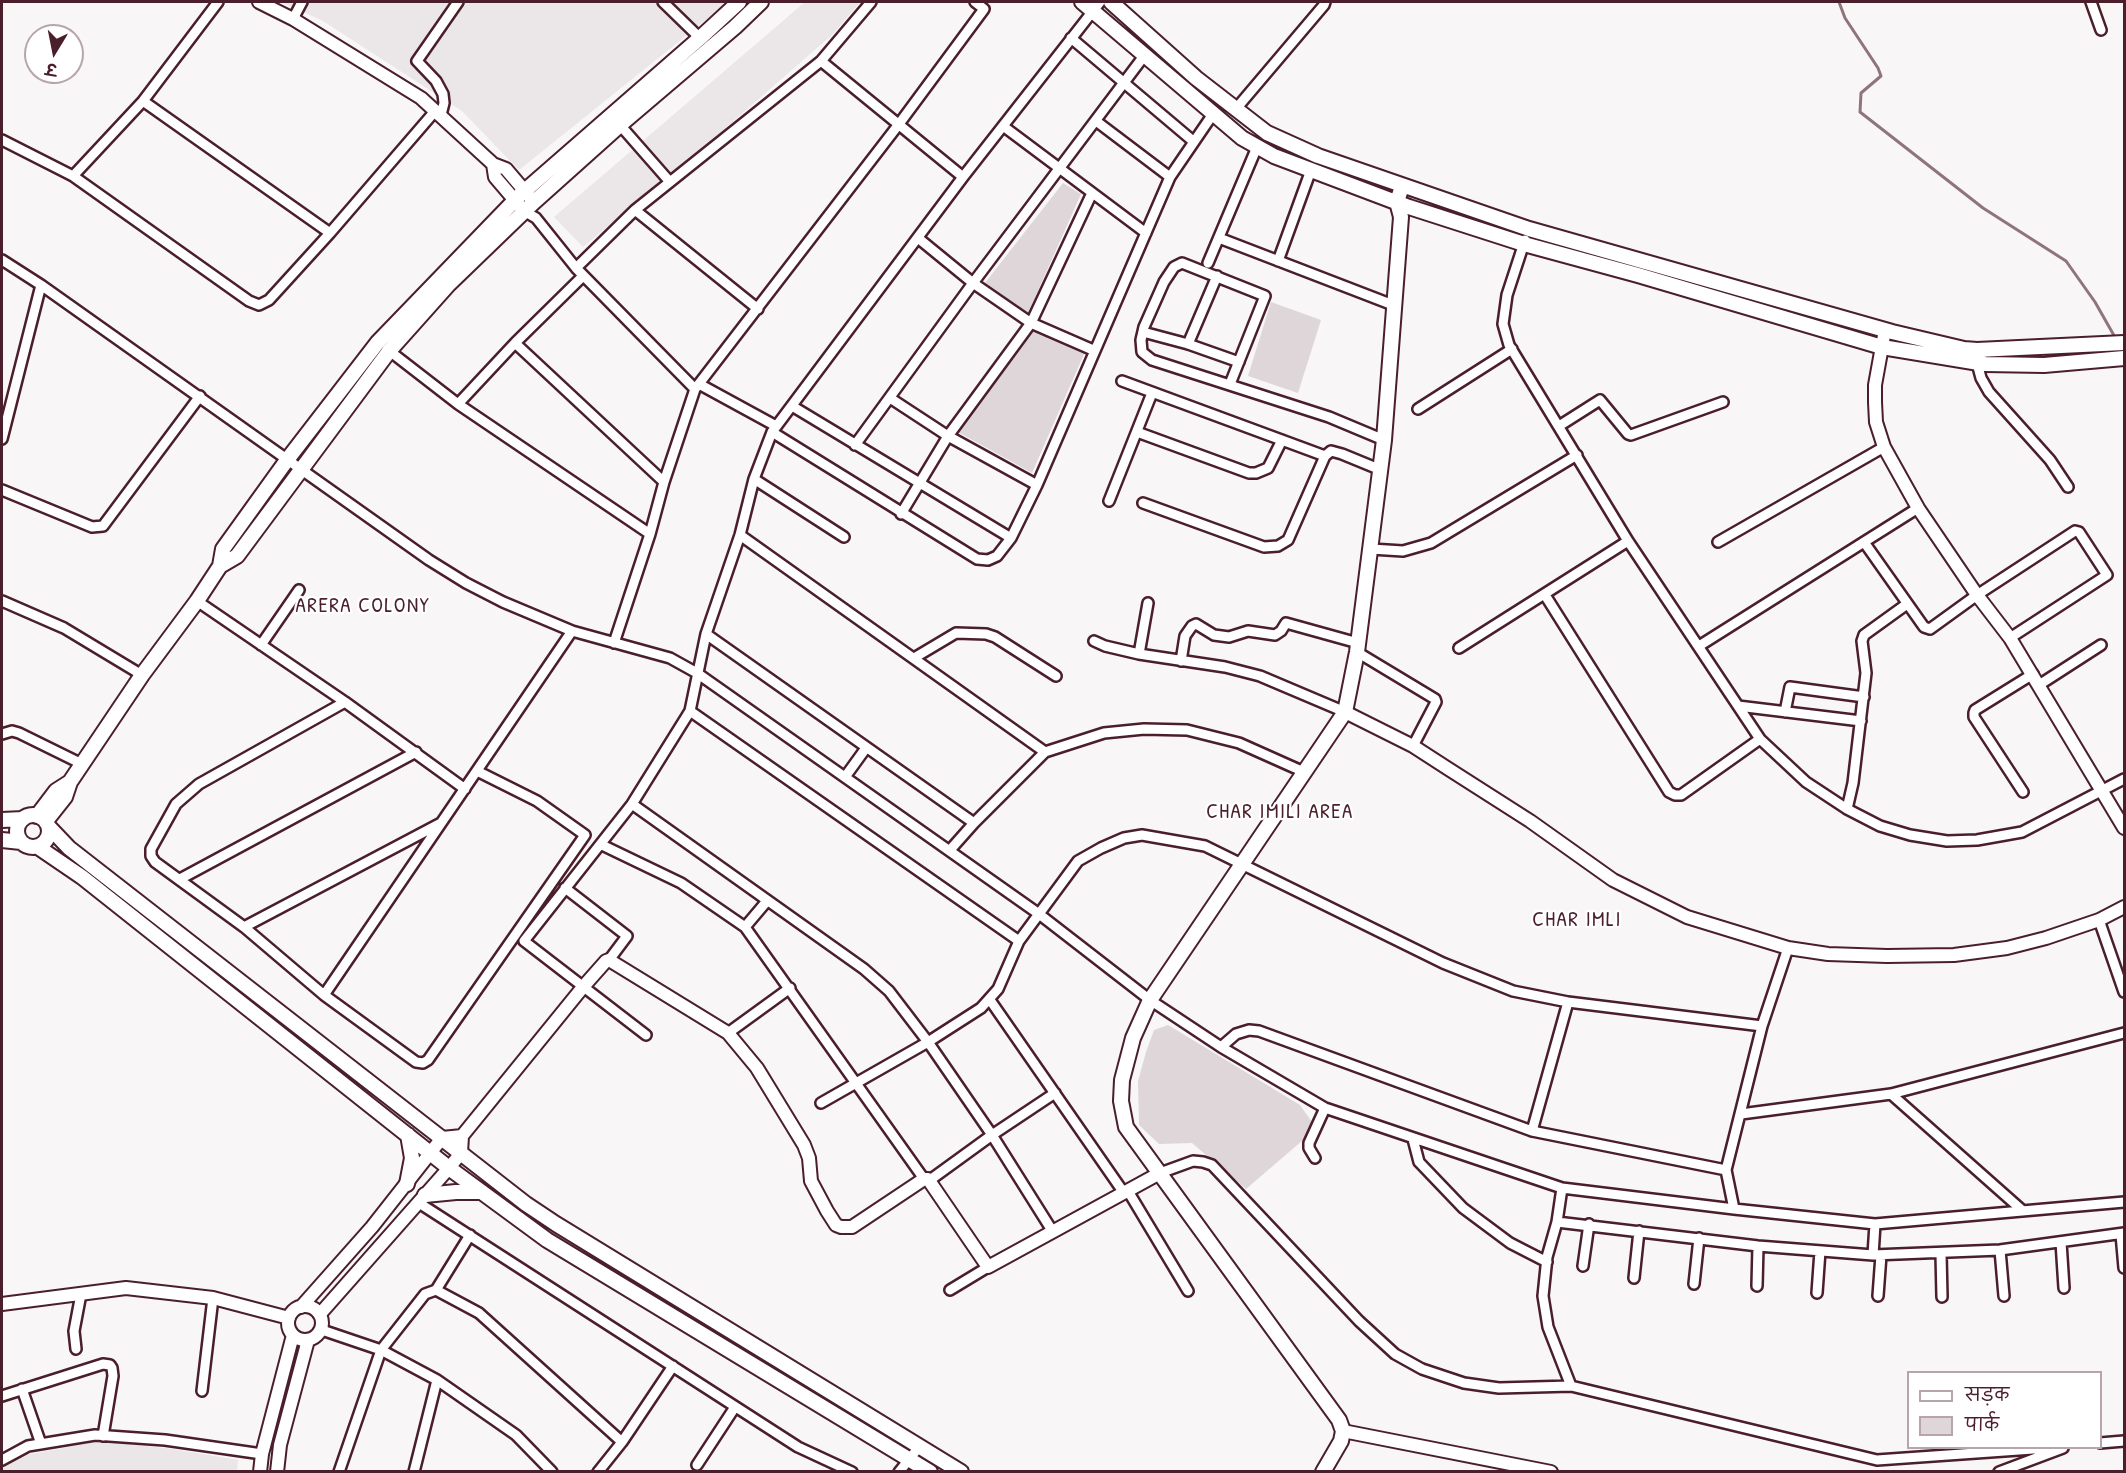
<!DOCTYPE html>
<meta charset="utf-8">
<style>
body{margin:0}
#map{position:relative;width:2126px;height:1473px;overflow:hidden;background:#f8f6f7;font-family:"Patrick Hand","Playpen Sans Deva",sans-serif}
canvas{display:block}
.frame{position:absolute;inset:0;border:3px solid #4a1f2b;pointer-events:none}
.legend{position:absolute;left:1907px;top:1371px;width:195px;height:78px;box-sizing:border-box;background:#fff;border:2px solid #b7a5aa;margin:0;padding:8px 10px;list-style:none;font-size:18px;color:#4a1f2b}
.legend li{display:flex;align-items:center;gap:12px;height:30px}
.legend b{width:30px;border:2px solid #b7a5aa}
.north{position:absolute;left:24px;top:24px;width:60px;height:60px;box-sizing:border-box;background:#fff;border:2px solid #b7a5aa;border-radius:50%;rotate:190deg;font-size:16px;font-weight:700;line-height:24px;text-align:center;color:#4a1f2b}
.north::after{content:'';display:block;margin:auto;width:21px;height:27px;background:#4a1f2b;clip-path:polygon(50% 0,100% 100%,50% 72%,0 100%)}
</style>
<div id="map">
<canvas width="2126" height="1473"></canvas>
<div class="frame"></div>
<ul class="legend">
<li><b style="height:8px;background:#fff"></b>सड़क</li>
<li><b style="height:16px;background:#ded6d9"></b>पार्क</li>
</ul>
<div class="north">उ</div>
</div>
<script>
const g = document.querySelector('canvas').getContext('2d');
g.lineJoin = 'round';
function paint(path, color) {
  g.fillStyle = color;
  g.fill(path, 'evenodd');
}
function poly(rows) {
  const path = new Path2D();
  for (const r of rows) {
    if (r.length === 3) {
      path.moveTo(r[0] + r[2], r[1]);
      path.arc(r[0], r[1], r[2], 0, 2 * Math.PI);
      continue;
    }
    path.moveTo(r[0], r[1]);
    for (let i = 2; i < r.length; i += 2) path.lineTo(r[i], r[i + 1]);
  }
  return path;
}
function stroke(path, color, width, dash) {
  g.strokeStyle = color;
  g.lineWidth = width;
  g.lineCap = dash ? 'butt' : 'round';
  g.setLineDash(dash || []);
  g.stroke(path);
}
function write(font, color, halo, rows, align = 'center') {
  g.font = font + ' "Patrick Hand",sans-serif';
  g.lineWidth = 4.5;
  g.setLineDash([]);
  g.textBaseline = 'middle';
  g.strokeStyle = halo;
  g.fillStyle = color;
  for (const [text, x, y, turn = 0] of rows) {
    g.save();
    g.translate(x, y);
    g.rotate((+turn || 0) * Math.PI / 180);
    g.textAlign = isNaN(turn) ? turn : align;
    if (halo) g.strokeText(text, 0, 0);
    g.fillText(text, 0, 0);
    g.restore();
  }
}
paint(poly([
 [281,2,728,2,519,170,462,111,323,21],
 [805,2,860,2,833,34,706,145,583,247,554,217],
 [100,1441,173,1449,238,1460,237,1471,2,1472,2,1467,15,1457]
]), '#ebe6e8');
paint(poly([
 [1063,183,1081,194,1028,313,985,283],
 [1271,302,1321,320,1298,393,1248,376],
 [1034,331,1084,354,1032,473,958,432],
 [1168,1025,1300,1105,1312,1122,1310,1134,1246,1189,1192,1143,1159,1144,1139,1125,1138,1081,1146,1052,1154,1030]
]), '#ded6d9');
stroke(poly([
 [1839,2,1845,18,1878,68,1881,76,1861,93,1860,112,1983,208,2066,261,2095,302,2116,339]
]), '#8f747b', 3);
const minor = poly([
 [663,2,700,38],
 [2091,2,2101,30],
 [293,19,302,2],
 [1071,38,1193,141],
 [821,61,963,177],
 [143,101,330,233],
 [1235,110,1324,5,1325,2],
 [441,115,444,103,443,94,436,81,417,61,458,2],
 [1096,121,1170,177],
 [620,125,670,182],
 [1003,126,1146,233],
 [2,140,73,176,249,301,259,305,269,300,330,233,436,110],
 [73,176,143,101,218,2],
 [635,210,758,309],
 [524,211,536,218,576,268,695,389],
 [918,238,973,283,1031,323,1093,350],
 [1219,238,1393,305],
 [1525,240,1507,295,1503,324,1509,345,1628,541,1760,739,1806,782,1847,809,1880,826,1910,835,1947,841,1977,840,2022,832,2124,779],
 [2,260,41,285,429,560,466,583,503,602,572,631,670,658,697,673,1039,914,1150,1000,1221,1047,1325,1108,1562,1188,1734,1209,1875,1224,2124,1202],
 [1278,261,1311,170],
 [1208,263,1257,147],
 [576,268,635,210,821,61,871,2],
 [1143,332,1188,344,1239,362],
 [515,343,664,482],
 [1188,344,1217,276],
 [387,349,458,404,650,534],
 [1977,363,1981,378,1989,392,2050,460,2068,487],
 [1122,381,1325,456],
 [699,384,776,426],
 [1230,384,1265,296,1182,263,1174,267,1164,282,1144,327,1141,340,1142,352,1152,360,1329,417,1384,440],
 [890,398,948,436,1037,485],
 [458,404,515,343,583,276],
 [792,406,1011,538,1037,485,1170,177,1213,114],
 [1418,409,1512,349],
 [1559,426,1600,400,1628,434,1631,435,1723,402],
 [772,432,977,559,988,560,997,556,1011,538],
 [1137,432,1249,473,1256,473,1268,468,1282,440],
 [2,439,41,285],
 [855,445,973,283,1144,56],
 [754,479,844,537],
 [2,490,92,527,103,526,200,396],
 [1109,501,1152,393],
 [1143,503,1264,547,1278,546,1288,540,1325,456,1331,451,1342,454,1381,470],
 [901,514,948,436,1031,323,1092,193],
 [740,535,1045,752],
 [1718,542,1884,447],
 [1864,542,1924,627,1930,629,1977,595,2075,531,2079,532,2107,575,2010,638],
 [1371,549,1403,551,1431,543,1577,455],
 [1545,595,1669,792,1675,795,1681,795,1760,739],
 [2,601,64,628,142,675],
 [197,601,345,702],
 [706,634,974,823],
 [1094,641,1105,646,1139,654,1225,667,1260,676,1345,712],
 [614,643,650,534,664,482,695,389,899,124,984,9,975,2],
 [261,645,299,590],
 [1699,646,1918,508],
 [1459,648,1628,541],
 [1357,652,1435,699,1436,702,1413,746],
 [1139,654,1148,603],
 [914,658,956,633,986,634,995,637,1056,676],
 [1181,661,1185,636,1192,626,1196,624,1214,635,1229,637,1248,631,1275,635,1281,631,1286,623,1358,643],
 [2039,685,2101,645],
 [1738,706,1861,721],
 [690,711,1019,941],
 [1785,712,1790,687,1864,697],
 [2,734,12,731,19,733,82,764],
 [845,777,866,748],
 [465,789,345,702,199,784,176,804,151,849,151,856,155,862,244,927,324,995,416,1062,423,1063,428,1060,585,835,537,801,477,771],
 [2023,792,1974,717,1974,713,1975,710,2033,674],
 [632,804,864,969,889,991,928,1042,992,1135,1053,1232],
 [1847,809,1853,783,1866,673,1862,641,1864,635,1907,604],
 [602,845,681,883,745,927,924,1179],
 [950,850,974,823,1045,752,1104,733,1144,729,1187,730,1239,743,1304,772],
 [180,879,416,752],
 [565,888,627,936,609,960],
 [2099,920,2124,992],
 [244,927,441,823],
 [745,927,767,901],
 [324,995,572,631],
 [990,1000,1124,1193],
 [728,1033,790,988],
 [646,1035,524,941,632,804,690,711,706,634,740,535,754,479,772,432,963,177,1100,2],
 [1221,1047,1236,1034,1249,1030,1259,1031,1532,1131,1726,1170],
 [1891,1094,2023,1211],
 [821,1103,928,1042,981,1008,998,989,1019,941,1078,861,1101,848,1124,838,1142,835,1205,846,1443,963,1513,991,1568,1002,1762,1026],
 [1741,1114,1891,1094,2124,1033],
 [1532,1131,1568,1002],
 [1413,1139,1419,1162,1463,1208,1510,1243,1547,1262],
 [1315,1158,1309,1148,1309,1143,1325,1108],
 [1160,1173,1193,1161,1203,1162,1212,1165,1359,1321,1395,1354,1422,1369,1464,1383,1499,1388,1571,1386,1877,1460,2047,1448],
 [930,1180,992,1135,1055,1093],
 [1562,1188,1557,1222,1547,1257,1543,1296,1548,1327,1571,1386],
 [1128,1191,1188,1291],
 [419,1203,798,1447,852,1472],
 [1734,1209,1726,1170,1762,1026,1788,948],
 [1557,1222,1758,1246,1873,1255,2000,1250,2124,1233],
 [2121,1234,2124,1268],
 [2061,1242,2064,1288],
 [2000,1250,2004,1296],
 [1941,1254,1942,1297],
 [1873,1255,1875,1224],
 [1583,1266,1589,1224],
 [1634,1278,1639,1231],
 [1694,1284,1699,1238],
 [1757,1286,1758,1246],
 [436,1290,470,1235],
 [950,1290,988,1267],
 [1817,1293,1820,1251],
 [1878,1296,1881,1255],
 [322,1330,381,1350,437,1380,516,1435,552,1472],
 [76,1349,74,1331,81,1294],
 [22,1389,41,1444],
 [202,1391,213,1298],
 [2,1396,103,1364,110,1365,112,1368,113,1376,103,1436],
 [2100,1443,2124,1441],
 [2,1460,28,1446,95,1435,165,1440,262,1454],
 [697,1465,735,1407],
 [339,1472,381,1350,425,1294,436,1290,479,1313,622,1442],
 [414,1472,437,1380],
 [598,1472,622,1442,673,1366],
 [899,1472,919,1447],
 [1999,1472,2063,1448]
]);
const tertiary = poly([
 [259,2,293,19,421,98,493,164,506,169,534,202],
 [493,164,495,177,524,211],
 [1885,330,1875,385,1875,402,1876,422,1884,447,1918,508,1977,595,2010,638,2124,828],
 [1345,712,1413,746,1447,768,1530,821,1613,880,1687,917,1788,948,1828,954,1887,956,1954,955,2007,948,2046,938,2099,920,2124,907],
 [2,1304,126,1288,213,1298,289,1318],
 [305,1323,17],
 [301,1307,372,1227,442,1138,462,1136],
 [320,1314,449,1168,461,1153,462,1136,583,987,606,961,609,960,728,1033,757,1068,804,1145,809,1158,811,1181,827,1211,836,1225,841,1227,852,1227,924,1179,928,1179,988,1267,1160,1173],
 [1343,1431,1551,1472],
 [260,1472,262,1454,293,1335],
 [277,1472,280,1445,308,1340]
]);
const secondary = poly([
 [1082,2,1242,138,1274,156,1409,207,1524,244,1638,275,1882,347,1985,364,2044,365,2124,358],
 [1111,2,1196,78,1267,133,1318,156,1529,229,1892,332,1964,349,1977,350,2124,343],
 [220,566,237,556,390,350,448,285,534,202,620,125,735,27,761,2],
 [33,831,16],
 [37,816,56,791,70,782],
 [2,820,23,819],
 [46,821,65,797,70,782,142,675,197,601,220,566,223,549,287,460,378,342,520,195,700,38,739,2],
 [49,827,69,848,526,1204,556,1224,961,1472],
 [2,840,21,842],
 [38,847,82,877,449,1168,547,1240,930,1472],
 [407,1184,412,1158,408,1135],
 [425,1195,456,1192,482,1192],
 [1323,1472,1341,1441,1343,1431,1339,1420,1126,1127,1121,1101,1122,1080,1133,1038,1150,1000,1345,712,1357,652,1384,440,1401,217,1397,202,1402,186]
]);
stroke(minor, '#4a1f2b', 14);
stroke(tertiary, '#4a1f2b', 16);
stroke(secondary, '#4a1f2b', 18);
stroke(minor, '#fff', 9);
stroke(tertiary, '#fff', 12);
stroke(secondary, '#fff', 14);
g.letterSpacing = '1.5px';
write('21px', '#4a1f2b', '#fff', [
 ["ARERA COLONY",363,606],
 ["CHAR IMILI AREA",1280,812],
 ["CHAR IMLI",1577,920]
]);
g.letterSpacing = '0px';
</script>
